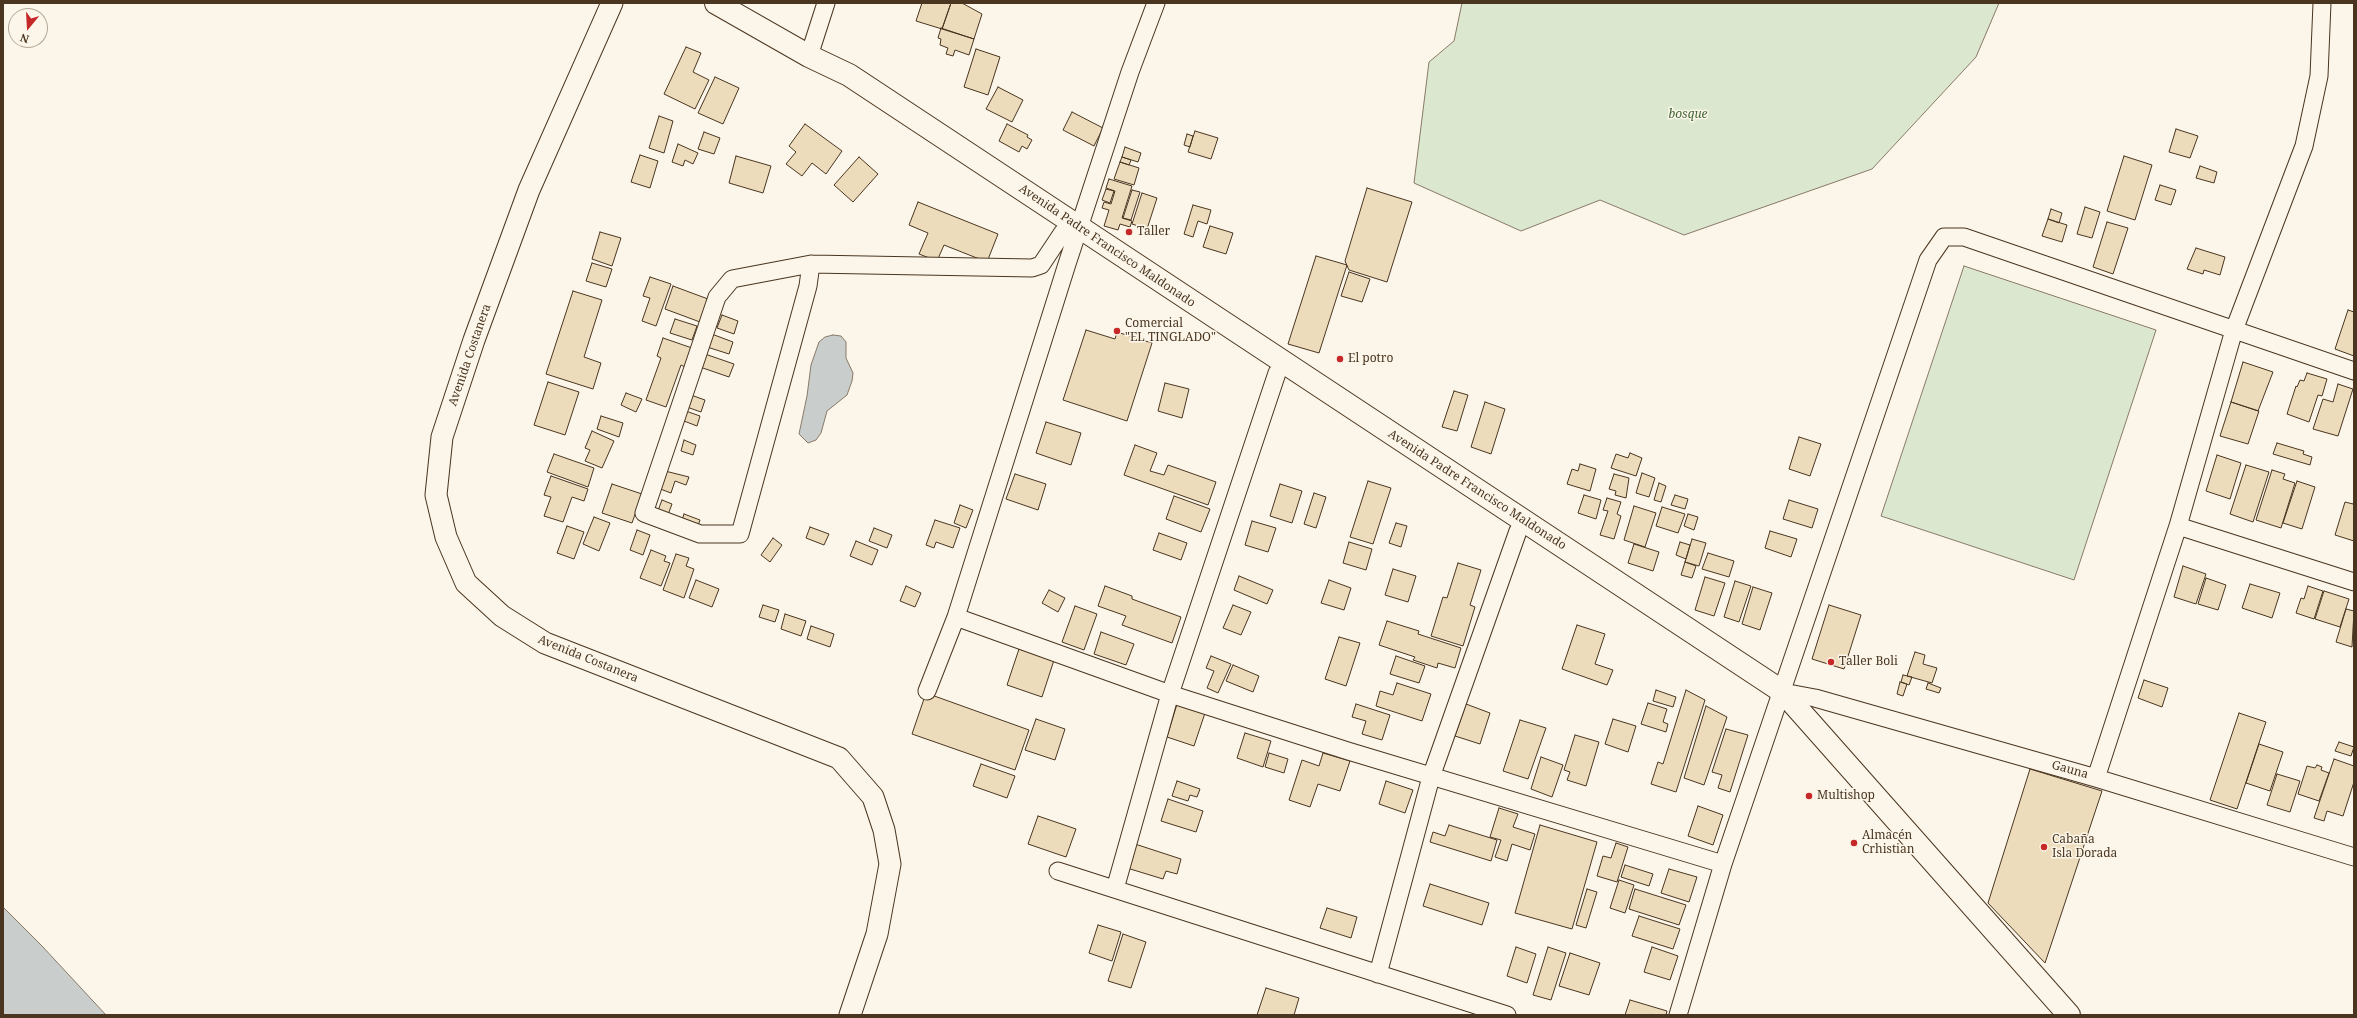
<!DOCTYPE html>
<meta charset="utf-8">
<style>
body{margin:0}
#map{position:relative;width:2357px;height:1018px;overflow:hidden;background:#fbf6e9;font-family:"Noto Serif",serif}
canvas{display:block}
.frame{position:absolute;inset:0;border:4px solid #4a3520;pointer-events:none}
.north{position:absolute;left:8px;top:8px;width:40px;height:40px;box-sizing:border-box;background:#fbf6e9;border:1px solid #b4a999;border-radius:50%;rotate:198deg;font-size:11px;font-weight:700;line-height:16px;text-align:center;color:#4a3520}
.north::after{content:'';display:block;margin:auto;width:14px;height:18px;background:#c62828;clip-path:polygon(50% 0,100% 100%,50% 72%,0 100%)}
</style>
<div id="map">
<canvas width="2357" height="1018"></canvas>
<div class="frame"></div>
<div class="north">N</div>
</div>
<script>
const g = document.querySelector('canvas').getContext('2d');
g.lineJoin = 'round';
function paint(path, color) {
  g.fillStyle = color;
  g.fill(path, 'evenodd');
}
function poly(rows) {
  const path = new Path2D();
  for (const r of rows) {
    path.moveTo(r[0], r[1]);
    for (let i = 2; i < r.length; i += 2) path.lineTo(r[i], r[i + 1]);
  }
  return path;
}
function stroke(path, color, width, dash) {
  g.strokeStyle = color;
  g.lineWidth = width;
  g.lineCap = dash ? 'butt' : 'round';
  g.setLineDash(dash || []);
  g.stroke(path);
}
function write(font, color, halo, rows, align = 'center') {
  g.font = font + ' "Noto Serif",serif';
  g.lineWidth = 3;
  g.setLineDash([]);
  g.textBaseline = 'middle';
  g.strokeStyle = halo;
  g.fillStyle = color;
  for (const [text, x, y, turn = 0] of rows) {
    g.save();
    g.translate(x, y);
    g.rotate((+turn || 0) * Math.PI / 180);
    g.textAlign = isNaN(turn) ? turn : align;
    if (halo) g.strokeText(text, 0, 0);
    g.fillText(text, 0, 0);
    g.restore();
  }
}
const green = poly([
 [1462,3,1999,3,1976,57,1872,169,1684,235,1600,200,1521,231,1414,183,1429,62,1454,41,1462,3],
 [1964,266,2156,330,2074,580,1881,516,1964,266]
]);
paint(green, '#dce7d0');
stroke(green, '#887966', 1);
const water = poly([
 [833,335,841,336,846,342,846,358,853,373,852,381,847,395,827,411,821,433,816,440,808,443,799,434,807,396,811,365,819,342,825,337,833,335],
 [3,907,42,946,106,1015,3,1015,3,907]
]);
paint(water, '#c9cecd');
stroke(water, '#887966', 1);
const building = poly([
 [922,3,951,3,942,29,916,21,922,3],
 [951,3,962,3,982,14,974,39,942,29,951,3],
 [941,28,974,39,969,55,955,50,953,56,946,54,948,48,940,45,941,39,938,38,941,28],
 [686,47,701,53,693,72,709,80,695,109,664,94,686,47],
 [976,49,1000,57,988,95,964,87,976,49],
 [715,77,739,88,723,124,698,113,715,77],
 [998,87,1023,100,1012,122,986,109,998,87],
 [1072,112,1103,128,1094,146,1063,130,1072,112],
 [659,116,673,121,664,153,649,148,659,116],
 [805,124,842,151,826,174,812,163,802,176,786,164,796,152,789,146,805,124],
 [1007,124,1028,135,1027,137,1032,140,1027,149,1022,146,1019,152,999,141,1007,124],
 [2176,129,2198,136,2190,158,2169,152,2176,129],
 [1195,131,1218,138,1211,159,1188,152,1195,131],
 [704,132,720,138,714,154,698,149,704,132],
 [1187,134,1193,136,1190,147,1184,145,1187,134],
 [678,144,698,153,693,164,685,160,683,166,672,162,678,144],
 [1125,147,1141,153,1138,162,1122,157,1125,147],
 [640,155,658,161,650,188,631,182,640,155],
 [736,156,771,166,763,193,729,183,736,156],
 [2124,156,2152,165,2135,220,2107,211,2124,156],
 [859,157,878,174,853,202,834,185,859,157],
 [1122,157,1131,160,1129,165,1120,162,1122,157],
 [1120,162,1139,168,1134,185,1114,179,1120,162],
 [2200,166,2217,172,2214,183,2196,178,2200,166],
 [1109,179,1132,186,1122,218,1132,221,1130,227,1120,224,1118,230,1104,226,1109,210,1102,208,1104,202,1111,204,1115,191,1106,188,1109,179],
 [2160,185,2176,190,2171,205,2155,200,2160,185],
 [1367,188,1412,202,1387,282,1349,270,1345,261,1367,188],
 [1106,189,1114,191,1110,203,1102,200,1106,189],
 [1132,190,1140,192,1131,220,1123,218,1132,190],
 [1142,193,1157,198,1147,229,1132,224,1142,193],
 [918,202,998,234,987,262,944,245,937,261,919,254,928,233,909,225,918,202],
 [1193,205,1211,210,1207,224,1198,221,1193,237,1184,234,1193,205],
 [2085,207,2100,212,2092,238,2077,234,2085,207],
 [2051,209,2062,213,2059,223,2048,219,2051,209],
 [2048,219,2067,225,2062,242,2042,236,2048,219],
 [2107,222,2128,228,2113,274,2093,267,2107,222],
 [1210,226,1233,233,1226,254,1203,247,1210,226],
 [600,232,621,238,612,266,592,259,600,232],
 [2196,248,2225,257,2220,275,2204,270,2203,274,2187,269,2196,248],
 [1316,256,1347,265,1319,353,1288,344,1316,256],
 [592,263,612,269,606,287,586,281,592,263],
 [1349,272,1370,279,1362,302,1341,296,1349,272],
 [650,277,671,284,656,326,642,321,650,298,643,296,650,277],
 [673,286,708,299,700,322,665,309,673,286],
 [573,291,602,300,584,357,601,363,593,389,546,374,573,291],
 [2348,310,2354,312,2354,356,2335,349,2348,310],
 [722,315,738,321,734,334,717,328,722,315],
 [675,319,697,326,692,340,670,333,675,319],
 [1086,330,1115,339,1117,332,1152,343,1127,421,1063,400,1086,330],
 [709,333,733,342,729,354,704,346,709,333],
 [663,338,692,348,685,367,681,365,666,407,646,400,661,358,657,356,663,338],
 [702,353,734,364,729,377,697,366,702,353],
 [2243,362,2273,372,2258,411,2231,402,2243,362],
 [2307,373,2327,379,2322,396,2318,395,2309,422,2287,414,2296,386,2297,387,2300,380,2304,381,2307,373],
 [548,382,579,392,565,435,534,425,548,382],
 [1165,383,1189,389,1182,418,1158,411,1165,383],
 [2338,384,2353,389,2338,436,2313,429,2323,399,2333,402,2338,384],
 [1454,391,1468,395,1457,431,1442,427,1454,391],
 [626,393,642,399,636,412,621,405,626,393],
 [688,394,705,400,701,412,684,406,688,394],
 [1485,402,1505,409,1491,454,1471,447,1485,402],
 [2231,402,2259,411,2248,444,2220,436,2231,402],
 [680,409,700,416,697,426,684,421,681,430,674,428,680,409],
 [601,416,623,423,619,437,597,429,601,416],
 [1046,422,1081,433,1071,465,1036,453,1046,422],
 [592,431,614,441,602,468,585,461,590,450,585,448,592,431],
 [1799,437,1821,444,1810,476,1789,469,1799,437],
 [684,440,696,445,693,455,681,451,684,440],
 [2277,443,2304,451,2303,454,2312,457,2310,465,2273,454,2277,443],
 [1135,445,1157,453,1150,471,1164,475,1168,465,1216,482,1208,505,1124,475,1135,445],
 [1630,453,1642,458,1636,476,1611,468,1616,454,1628,458,1630,453],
 [554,454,594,468,588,487,547,472,554,454],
 [2217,455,2241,463,2230,499,2206,491,2217,455],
 [1580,464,1596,469,1590,491,1567,484,1572,469,1578,471,1580,464],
 [2246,465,2269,472,2253,522,2230,514,2246,465],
 [661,470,689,477,686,485,675,481,671,493,655,487,661,470],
 [2272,470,2285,474,2283,479,2295,483,2281,528,2256,520,2272,470],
 [1642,473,1655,478,1649,497,1636,493,1642,473],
 [1015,474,1046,484,1038,510,1006,499,1015,474],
 [1614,474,1629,478,1626,498,1615,495,1616,491,1609,489,1614,474],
 [551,476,588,489,584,501,572,497,563,522,544,516,551,497,544,495,551,476],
 [1368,481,1391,488,1373,544,1350,537,1368,481],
 [2297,481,2315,487,2302,529,2283,523,2297,481],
 [1659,483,1666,486,1661,502,1654,500,1659,483],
 [612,484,642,494,632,523,602,513,612,484],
 [1280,484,1302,491,1292,523,1270,516,1280,484],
 [1314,493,1326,497,1316,528,1304,524,1314,493],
 [1584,495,1601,500,1596,519,1578,513,1584,495],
 [1675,495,1688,499,1685,509,1671,505,1675,495],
 [1174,496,1210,509,1201,532,1166,519,1174,496],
 [1607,498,1621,502,1617,514,1621,516,1614,539,1600,535,1608,511,1603,510,1607,498],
 [662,500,672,504,666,520,656,516,662,500],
 [1789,500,1818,509,1812,528,1783,519,1789,500],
 [2354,501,2354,541,2335,535,2345,502,2353,504,2354,501],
 [960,505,973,510,966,528,954,523,960,505],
 [1634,506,1656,513,1645,547,1624,540,1634,506],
 [1662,507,1685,514,1678,533,1656,526,1662,507],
 [684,514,700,520,696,531,680,526,684,514],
 [1688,514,1698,517,1694,530,1684,526,1688,514],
 [594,517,610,523,599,551,583,544,594,517],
 [935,520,960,528,953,548,936,542,934,548,926,545,935,520],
 [1252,521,1276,528,1268,552,1245,545,1252,521],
 [1396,523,1407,526,1401,547,1389,543,1396,523],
 [567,526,584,532,574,559,557,553,567,526],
 [810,527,829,534,824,545,806,538,810,527],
 [874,528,892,535,887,548,869,541,874,528],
 [637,530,650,535,643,555,630,550,637,530],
 [1770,531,1797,539,1791,557,1765,548,1770,531],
 [1159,533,1187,543,1181,560,1153,550,1159,533],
 [773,538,782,545,770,562,761,555,773,538],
 [1692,539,1706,543,1699,566,1685,562,1692,539],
 [856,541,878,550,872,565,850,556,856,541],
 [1349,542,1372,549,1366,570,1343,563,1349,542],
 [1680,542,1690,545,1686,559,1676,555,1680,542],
 [1634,544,1659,552,1653,571,1628,563,1634,544],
 [651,550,666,556,664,561,670,563,661,586,640,578,651,550],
 [1708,553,1734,561,1729,577,1702,569,1708,553],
 [676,554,689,558,686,566,694,569,684,598,663,590,676,554],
 [1685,562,1696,566,1692,578,1681,575,1685,562],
 [1458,563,1481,570,1470,605,1475,607,1463,646,1431,636,1443,597,1447,598,1458,563],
 [2183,566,2206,574,2196,604,2174,597,2183,566],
 [1393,569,1416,576,1408,602,1385,595,1393,569],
 [1239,576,1273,590,1267,604,1234,590,1239,576],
 [1705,577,1725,583,1714,616,1695,610,1705,577],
 [2206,578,2226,585,2218,610,2198,604,2206,578],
 [696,580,719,589,712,607,689,598,696,580],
 [1329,580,1351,588,1344,610,1321,603,1329,580],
 [1735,581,1751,586,1739,622,1724,617,1735,581],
 [2250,584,2280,593,2272,618,2242,608,2250,584],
 [906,586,921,593,915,607,900,601,906,586],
 [1105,586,1132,596,1132,599,1181,617,1172,643,1122,625,1126,616,1098,606,1105,586],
 [2308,586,2323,591,2314,619,2296,613,2301,598,2304,599,2308,586],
 [1753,587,1772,593,1760,630,1742,624,1753,587],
 [1049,590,1065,598,1058,612,1042,603,1049,590],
 [2324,591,2349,599,2340,627,2315,619,2324,591],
 [763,605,779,610,775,622,759,617,763,605],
 [1233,605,1251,612,1241,635,1223,628,1233,605],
 [1829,605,1861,615,1844,669,1812,659,1829,605],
 [1075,606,1097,614,1084,650,1062,642,1075,606],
 [2346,609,2354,611,2352,647,2336,642,2346,609],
 [785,614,806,621,801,636,781,629,785,614],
 [1387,621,1419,631,1418,634,1461,648,1455,668,1438,663,1437,668,1413,660,1415,657,1379,645,1387,621],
 [1577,625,1605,634,1595,664,1613,670,1607,685,1562,669,1577,625],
 [811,626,834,634,830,647,807,639,811,626],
 [1101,632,1134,644,1126,665,1094,654,1101,632],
 [1339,637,1360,643,1346,686,1325,679,1339,637],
 [1019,649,1054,660,1042,697,1007,685,1019,649],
 [1915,652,1925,655,1923,664,1937,668,1932,683,1907,676,1915,652],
 [1211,656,1231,664,1218,693,1207,688,1214,671,1206,668,1211,656],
 [1396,656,1425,666,1419,683,1390,674,1396,656],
 [1233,665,1259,676,1253,692,1226,681,1233,665],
 [1903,675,1912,677,1909,685,1901,682,1903,675],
 [2144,680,2168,688,2162,707,2138,698,2144,680],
 [1900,682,1907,684,1903,696,1897,694,1900,682],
 [1397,683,1431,694,1422,721,1376,706,1380,691,1393,695,1397,683],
 [1928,683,1941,688,1939,693,1926,689,1928,683],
 [1656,690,1676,697,1673,707,1653,701,1656,690],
 [1686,690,1705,700,1676,792,1651,784,1658,762,1663,764,1686,690],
 [926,693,1029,730,1015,770,912,734,926,693],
 [1648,703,1667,709,1663,722,1668,724,1666,732,1641,724,1648,703],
 [1177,704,1205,713,1194,746,1167,737,1177,704],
 [1356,704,1390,715,1382,740,1362,734,1366,721,1352,717,1356,704],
 [1466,704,1490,713,1480,744,1455,736,1466,704],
 [1706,706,1727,717,1704,785,1684,778,1706,706],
 [2239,713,2266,722,2237,809,2210,800,2239,713],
 [1036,719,1065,729,1055,760,1025,750,1036,719],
 [1613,719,1636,726,1628,752,1605,744,1613,719],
 [1520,720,1546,728,1528,779,1503,771,1520,720],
 [1726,729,1748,735,1730,792,1718,788,1722,775,1712,772,1726,729],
 [1245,733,1271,741,1263,767,1237,758,1245,733],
 [1575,735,1599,742,1586,786,1567,780,1570,772,1564,770,1575,735],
 [2339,742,2354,747,2351,756,2335,751,2339,742],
 [2259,744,2283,752,2270,791,2246,783,2259,744],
 [1269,753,1288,759,1284,773,1265,767,1269,753],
 [1323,753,1350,761,1340,791,1318,784,1310,807,1289,800,1302,760,1319,766,1323,753],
 [1541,757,1563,765,1552,797,1531,789,1541,757],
 [2334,759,2354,766,2354,782,2343,816,2327,811,2324,821,2314,818,2334,759],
 [981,764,1015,776,1007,798,973,786,981,764],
 [2317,765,2322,767,2321,770,2329,773,2319,801,2298,794,2307,766,2315,768,2317,765],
 [2030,769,2102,791,2045,963,1988,903,2030,769],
 [2277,774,2300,781,2290,812,2267,805,2277,774],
 [1177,781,1200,789,1197,797,1190,795,1188,801,1172,796,1177,781],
 [1386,781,1413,790,1405,813,1379,804,1386,781],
 [1168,799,1203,811,1196,832,1161,821,1168,799],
 [1698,806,1723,815,1713,845,1688,836,1698,806],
 [1499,808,1518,814,1513,827,1535,834,1530,850,1512,844,1507,861,1495,857,1501,840,1490,837,1499,808],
 [1038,816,1076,829,1066,857,1028,844,1038,816],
 [1449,825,1497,840,1491,861,1430,842,1433,832,1445,836,1449,825],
 [1540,825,1597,842,1572,929,1515,913,1540,825],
 [1616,843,1628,847,1617,882,1597,876,1603,856,1611,858,1616,843],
 [1135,844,1181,859,1177,874,1166,871,1163,879,1127,868,1135,844],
 [1625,865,1653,874,1649,886,1621,877,1625,865],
 [1669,869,1697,877,1689,902,1661,893,1669,869],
 [1619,880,1634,885,1625,913,1610,908,1619,880],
 [1430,884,1489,903,1482,925,1423,906,1430,884],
 [1587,889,1597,892,1586,928,1576,925,1587,889],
 [1635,889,1686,905,1679,925,1629,909,1635,889],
 [1327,908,1357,917,1351,938,1320,928,1327,908],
 [1639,916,1680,929,1673,949,1632,936,1639,916],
 [1098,925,1121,932,1112,961,1089,953,1098,925],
 [1123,934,1146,942,1131,988,1108,981,1123,934],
 [1516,947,1536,954,1527,983,1507,976,1516,947],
 [1548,947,1566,953,1551,1000,1533,995,1548,947],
 [1652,947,1678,956,1670,980,1644,972,1652,947],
 [1570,953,1600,963,1589,995,1559,986,1570,953],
 [1266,988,1299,998,1294,1015,1257,1015,1266,988],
 [1630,1000,1667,1011,1666,1015,1625,1015,1630,1000]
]);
paint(building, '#ecdcbc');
stroke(building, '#4a3520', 1);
const minor = poly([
 [809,56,826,3],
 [811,264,808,286,740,534,700,534,644,513,717,297,732,279,811,264,1032,268,1041,265,1063,232],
 [2178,526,2354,582],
 [956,617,1170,694,1348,751,1723,864],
 [927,691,956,617,1067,264,1130,72,1156,3],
 [1783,692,1815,698,2096,778,2354,857],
 [2096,778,2178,526,2234,330,2304,146,2319,76,2322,3],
 [1058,871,1507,1015],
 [1115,889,1170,694,1277,373],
 [1378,974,1431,777,1518,531],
 [1678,1015,1723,864,1928,260,1944,237,1964,237,2354,371]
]);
const tertiary = poly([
 [612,3,529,190,474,340,442,437,436,495,446,537,466,583,502,616,545,643,839,758,873,797,884,830,890,864,877,934,850,1015]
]);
const secondary = poly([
 [716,3,809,56,849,75,1783,692,2069,1015]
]);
stroke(minor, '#4a3520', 19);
stroke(tertiary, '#4a3520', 23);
stroke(secondary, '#4a3520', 24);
stroke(minor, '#fbf6e9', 17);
stroke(tertiary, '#fbf6e9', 21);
stroke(secondary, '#fbf6e9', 22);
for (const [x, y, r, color] of [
 [1129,232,4,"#c62828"],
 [1117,331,4,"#c62828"],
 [1340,359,4,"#c62828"],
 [1831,662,4,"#c62828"],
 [1809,796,4,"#c62828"],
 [1854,843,4,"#c62828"],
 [2044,847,4,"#c62828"]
]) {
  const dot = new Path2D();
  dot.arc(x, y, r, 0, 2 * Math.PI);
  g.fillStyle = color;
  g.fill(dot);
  stroke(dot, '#fbf6e9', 1.5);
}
write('italic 12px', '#436837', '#fbf6e9', [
 ["bosque",1688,115]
]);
write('12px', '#4a3520', '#fbf6e9', [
 ["Taller",1137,232],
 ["Comercial",1125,324],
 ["\"EL TINGLADO\"",1125,338],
 ["El potro",1348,359],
 ["Taller Boli",1839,662],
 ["Multishop",1817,796],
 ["Almacén",1862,836],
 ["Crhistian",1862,850],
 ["Cabaña",2052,840],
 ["Isla Dorada",2052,854]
], 'left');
write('12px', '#4a3520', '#fbf6e9', [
 ["Avenida Padre Francisco Maldonado",1107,246,34],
 ["Avenida Costanera",470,355,-71],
 ["Avenida Padre Francisco Maldonado",1477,490,33],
 ["Avenida Costanera",588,659,22],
 ["Gauna",2070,770,16]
]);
</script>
